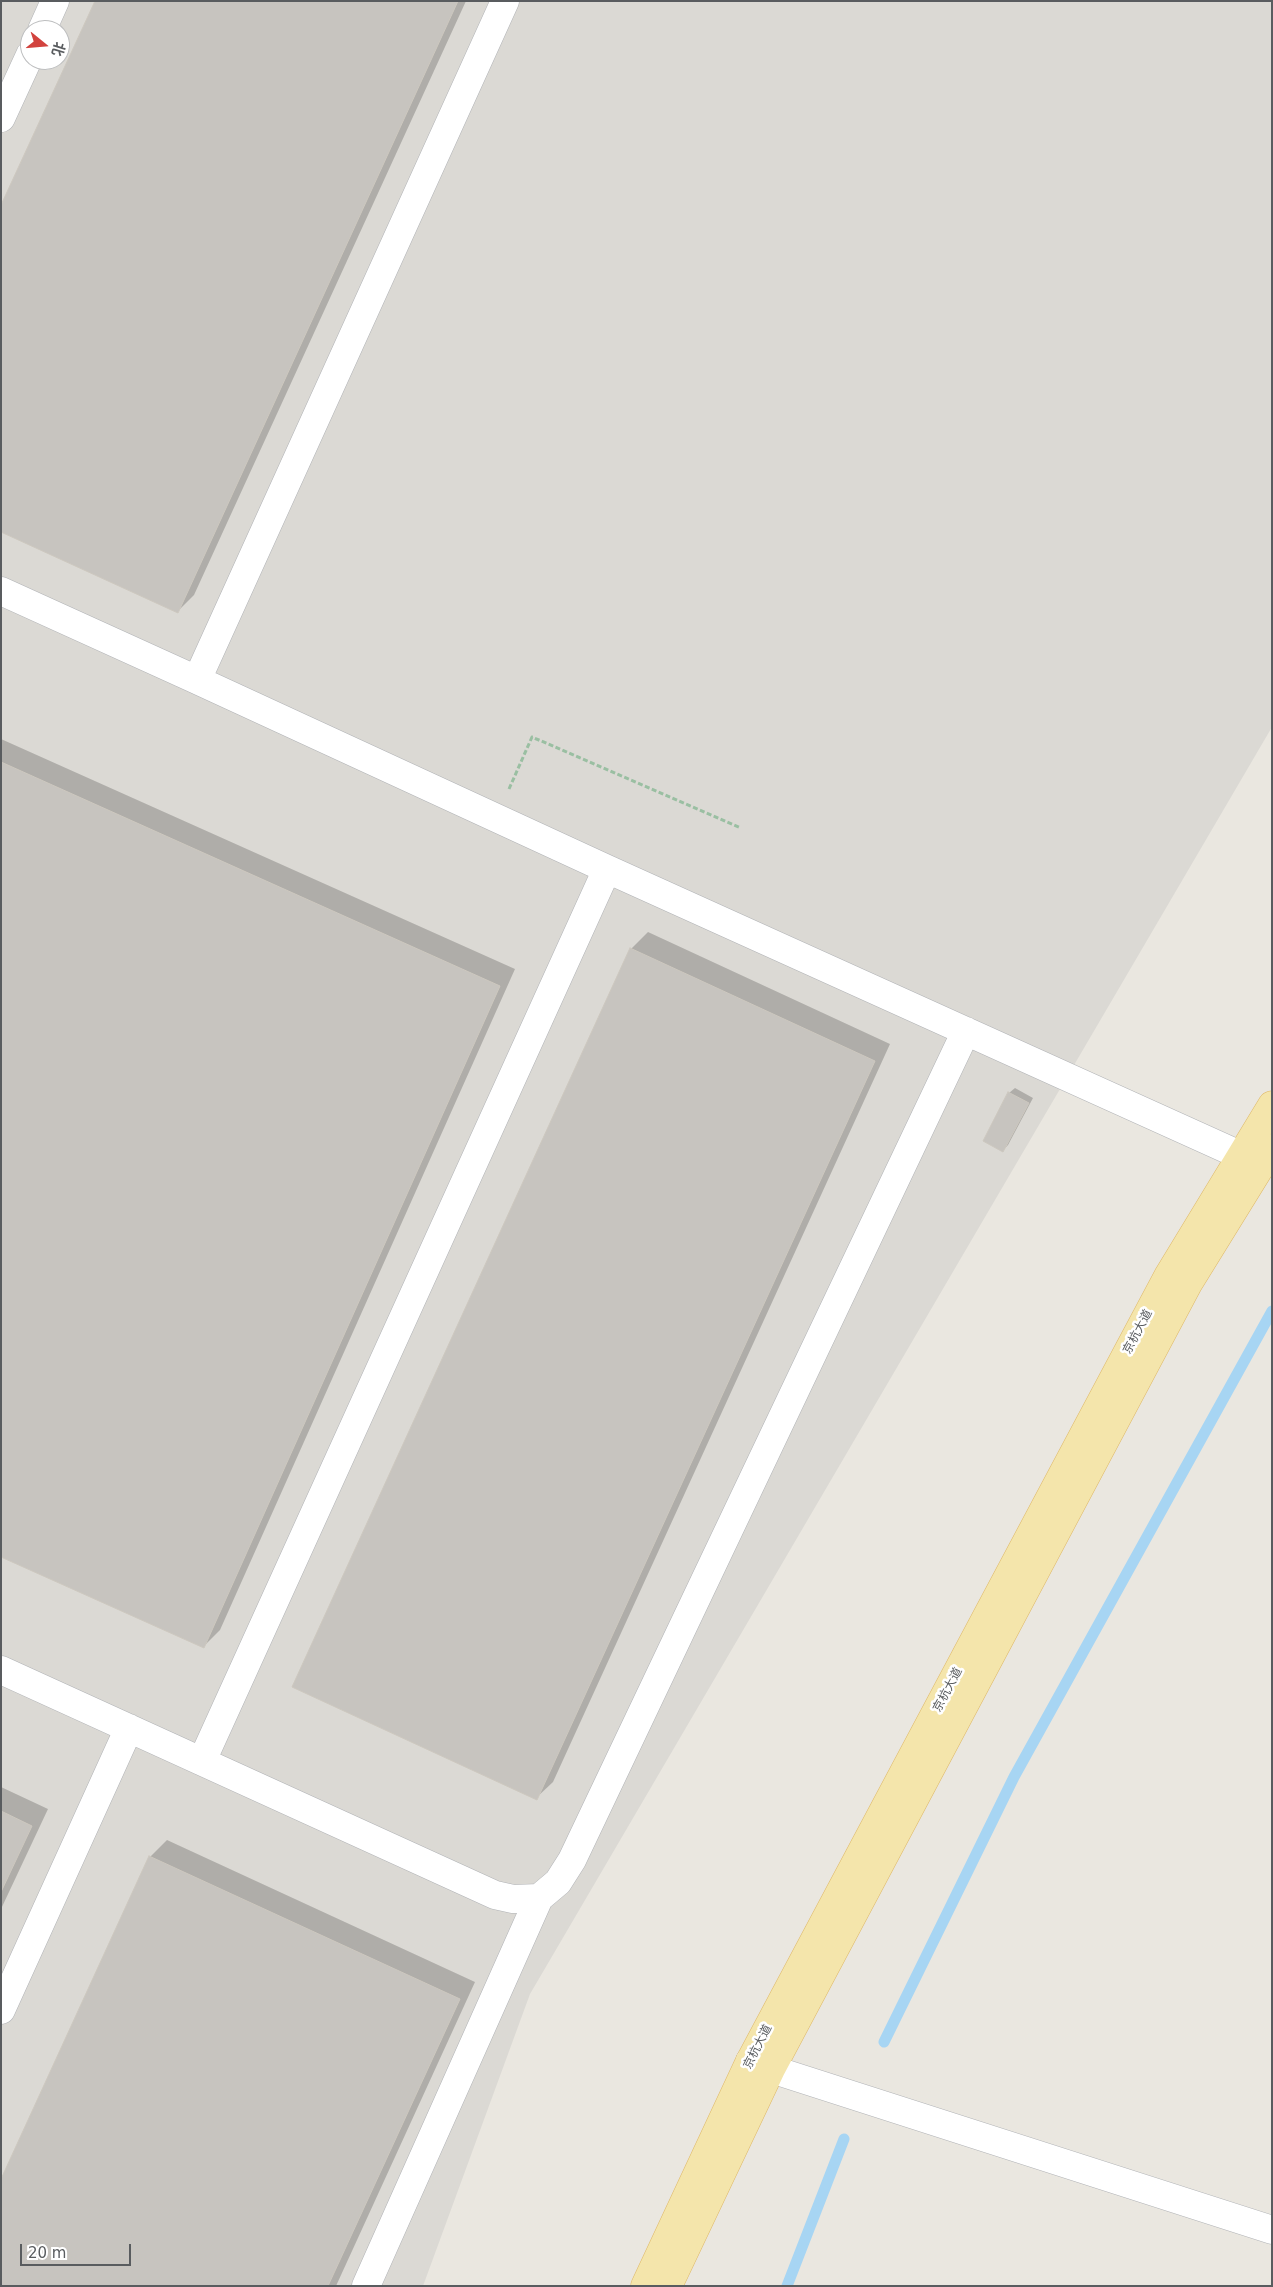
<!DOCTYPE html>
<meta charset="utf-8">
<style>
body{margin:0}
#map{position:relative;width:1273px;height:2287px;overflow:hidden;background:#eae7e0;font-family:"DejaVu Sans","Noto Sans SC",sans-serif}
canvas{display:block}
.frame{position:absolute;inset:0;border:2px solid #595c5f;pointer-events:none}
.north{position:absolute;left:20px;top:20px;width:50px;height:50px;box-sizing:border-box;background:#fff;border:1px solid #bdbebf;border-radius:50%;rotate:107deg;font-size:14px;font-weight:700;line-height:20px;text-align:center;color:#595c5f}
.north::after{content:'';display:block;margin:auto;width:18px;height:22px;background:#d2433e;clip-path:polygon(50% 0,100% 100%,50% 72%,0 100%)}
.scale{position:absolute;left:20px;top:2244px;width:111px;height:22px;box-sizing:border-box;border:2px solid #595c5f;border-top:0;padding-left:6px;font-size:15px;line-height:18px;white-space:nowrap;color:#595c5f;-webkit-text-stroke:4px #fff;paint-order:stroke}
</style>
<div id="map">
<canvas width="1273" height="2287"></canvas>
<div class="frame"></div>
<div class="north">北</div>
<div class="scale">20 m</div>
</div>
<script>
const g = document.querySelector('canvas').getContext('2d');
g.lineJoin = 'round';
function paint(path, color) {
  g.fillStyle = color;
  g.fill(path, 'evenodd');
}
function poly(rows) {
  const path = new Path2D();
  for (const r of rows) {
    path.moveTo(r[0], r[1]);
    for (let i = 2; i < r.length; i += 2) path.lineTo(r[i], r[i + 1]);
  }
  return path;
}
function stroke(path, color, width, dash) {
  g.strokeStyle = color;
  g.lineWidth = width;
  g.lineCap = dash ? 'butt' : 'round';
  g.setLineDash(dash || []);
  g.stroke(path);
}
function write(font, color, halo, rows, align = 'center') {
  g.font = font + ' "DejaVu Sans","Noto Sans SC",sans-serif';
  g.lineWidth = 5;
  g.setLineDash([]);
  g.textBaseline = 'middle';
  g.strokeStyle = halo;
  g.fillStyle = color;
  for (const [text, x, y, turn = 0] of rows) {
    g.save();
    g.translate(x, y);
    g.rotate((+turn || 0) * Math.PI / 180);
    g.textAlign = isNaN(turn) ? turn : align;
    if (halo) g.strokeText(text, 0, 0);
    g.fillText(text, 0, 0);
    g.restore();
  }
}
paint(poly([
 [1,1,1272,1,1272,727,530,1994,423,2286,1,2286],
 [30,30,60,30,60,60,30,60]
]), '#dbd9d4');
paint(poly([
 [96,1,466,1,194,595,177,612],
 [1,739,515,969,220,1630,204,1646,1,1556],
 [648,932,890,1044,553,1782,536,1798,631,949],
 [1015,1088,1033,1098,1008,1145,1003,1150,1009,1093],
 [1,1787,48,1809,1,1909],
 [167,1840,475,1982,336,2286,1,2286,150,1857]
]), '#0003');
stroke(poly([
 [884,2042,1014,1777,1272,1311],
 [787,2286,844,2139]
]), '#a7d5f3', 11);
const building = poly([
 [95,1,458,1,178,613,1,532,1,205,95,1],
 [1,762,500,986,204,1648,1,1557,1,762],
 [630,948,875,1061,537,1800,292,1687,630,948],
 [1008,1092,1029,1103,1003,1152,983,1141,1008,1092],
 [1,1811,32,1826,1,1892,1,1811],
 [149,1856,460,1999,328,2286,1,2286,1,2179,149,1856]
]);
paint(building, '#c7c4bf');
stroke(building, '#cdc8bf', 1);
const minor = poly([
 [42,30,55,1],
 [1,118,30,55],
 [1,591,197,680,505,1],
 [197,680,607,869,1262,1165],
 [1,1670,495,1895,513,1899,539,1898,558,1882,572,1860,966,1031],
 [202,1761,607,869],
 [1,2010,129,1728],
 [750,2061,771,2069,1272,2230],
 [366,2286,539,1898]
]);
const major = poly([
 [645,2286,750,2061,1168,1276,1272,1105],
 [668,2286,771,2069,1188,1284,1272,1148]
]);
stroke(minor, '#b1b3b6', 29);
stroke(major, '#deb765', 29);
stroke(poly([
 [509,789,532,737,741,828]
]), '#9abfa2', 3, [5, 2.5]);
stroke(minor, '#fff', 28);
stroke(major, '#f4e5ab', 28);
write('12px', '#595c5f', '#fff', [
 ["京杭大道",1138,1332,-62],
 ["京杭大道",948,1690,-62],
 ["京杭大道",758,2047,-63]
]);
</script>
